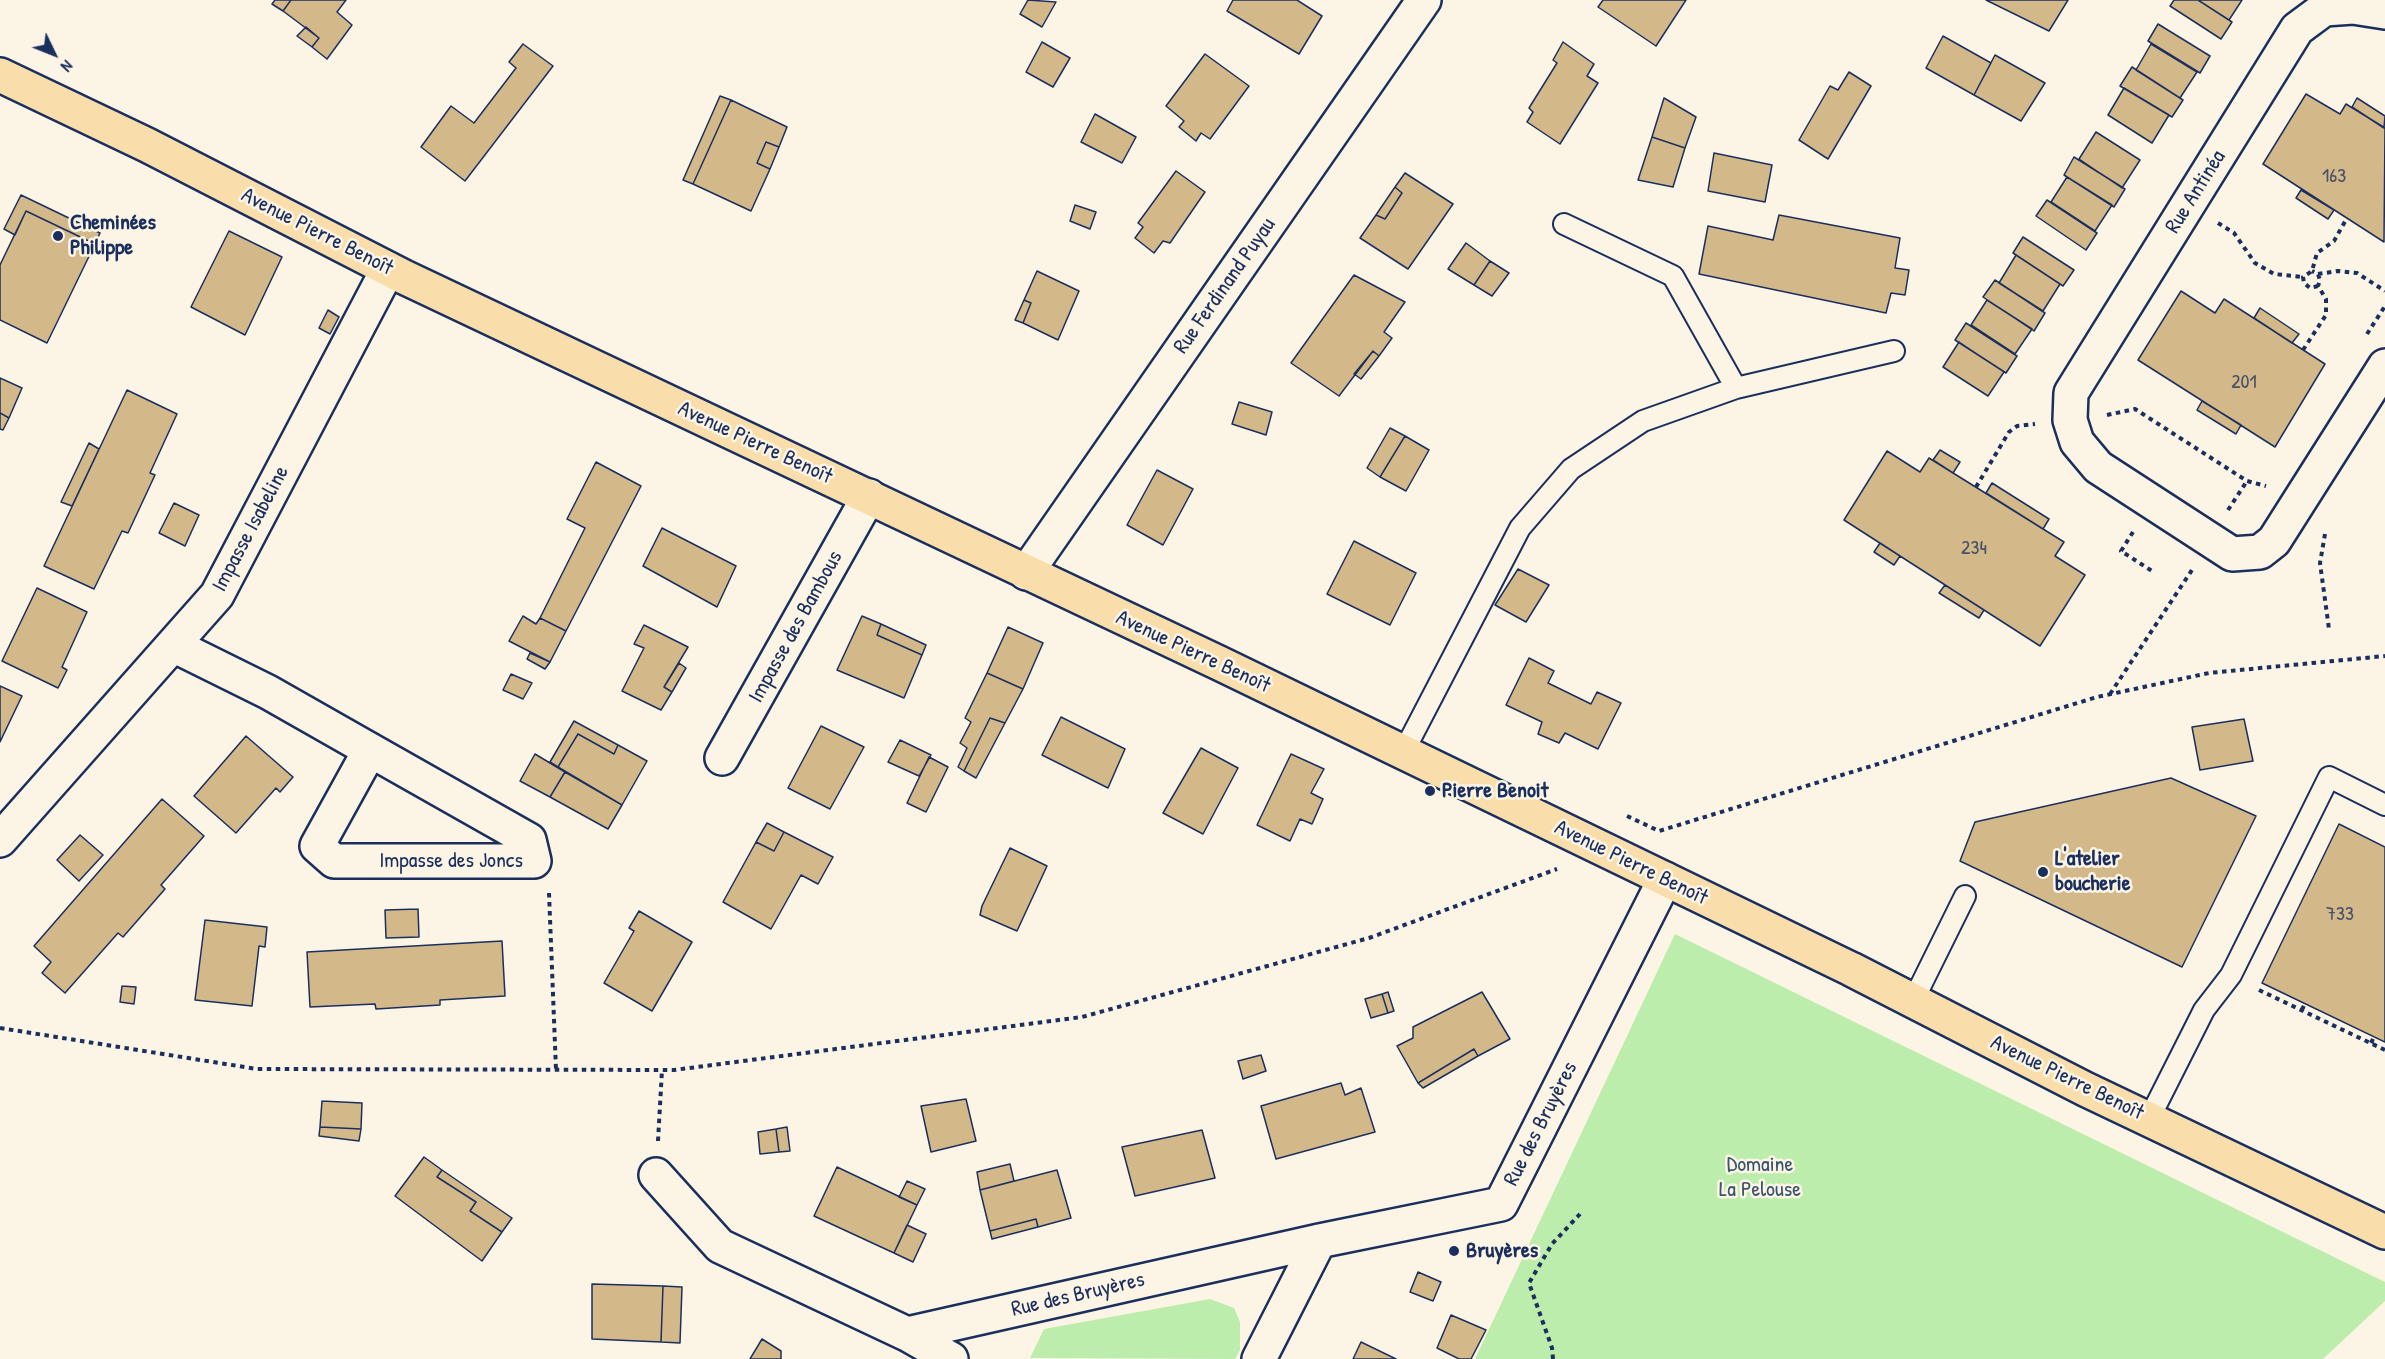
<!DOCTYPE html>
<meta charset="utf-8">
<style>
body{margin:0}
#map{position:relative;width:2385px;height:1359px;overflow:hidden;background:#fcf5e5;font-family:"Patrick Hand",sans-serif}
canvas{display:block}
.north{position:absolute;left:24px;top:24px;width:60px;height:60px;-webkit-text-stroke:4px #fcf5e5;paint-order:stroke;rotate:133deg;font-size:16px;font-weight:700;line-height:24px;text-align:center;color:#1b2f5e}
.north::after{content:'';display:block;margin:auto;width:21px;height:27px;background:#1b2f5e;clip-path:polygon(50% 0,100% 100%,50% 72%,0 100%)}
</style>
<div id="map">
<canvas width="2385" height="1359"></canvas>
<div class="north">N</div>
</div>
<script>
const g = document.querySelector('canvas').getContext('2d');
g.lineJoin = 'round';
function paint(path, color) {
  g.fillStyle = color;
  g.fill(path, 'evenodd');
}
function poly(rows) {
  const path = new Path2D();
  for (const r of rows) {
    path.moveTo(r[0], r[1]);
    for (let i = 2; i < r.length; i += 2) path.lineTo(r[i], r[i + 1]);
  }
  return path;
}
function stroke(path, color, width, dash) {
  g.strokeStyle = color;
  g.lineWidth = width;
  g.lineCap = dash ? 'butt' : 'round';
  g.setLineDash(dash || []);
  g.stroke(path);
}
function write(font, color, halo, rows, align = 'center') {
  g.font = font + ' "Patrick Hand",sans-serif';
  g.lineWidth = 5;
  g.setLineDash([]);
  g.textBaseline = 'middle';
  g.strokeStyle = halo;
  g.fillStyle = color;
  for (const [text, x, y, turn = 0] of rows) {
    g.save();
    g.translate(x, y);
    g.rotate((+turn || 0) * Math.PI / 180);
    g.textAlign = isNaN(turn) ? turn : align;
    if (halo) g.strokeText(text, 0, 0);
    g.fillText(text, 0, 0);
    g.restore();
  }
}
paint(poly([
 [1675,934,2385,1282,2385,1301,2323,1359,1475,1359],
 [1210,1299,1234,1308,1240,1322,1240,1350,1235,1359,1030,1358,1044,1329]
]), '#bcedac');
const building = poly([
 [275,0,291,0,283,11,272,4,275,0],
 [291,0,346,0,337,12,352,25,327,59,312,47,319,38,283,11,291,0],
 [1028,0,1056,2,1042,27,1020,14,1028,0],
 [1233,0,1297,0,1322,16,1299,54,1227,11,1233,0],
 [1603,0,1686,0,1656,46,1598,7,1603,0],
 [1986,0,2068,0,2049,31,1986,0],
 [2174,0,2198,0,2232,22,2221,39,2170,6,2174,0],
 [2198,0,2242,0,2229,20,2198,0],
 [2158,24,2210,56,2200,73,2148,41,2158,24],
 [306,27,319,38,312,47,297,36,306,27],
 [1943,36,1991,63,1974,95,1926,68,1943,36],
 [1042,42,1070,58,1053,87,1026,72,1042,42],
 [1563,42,1594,64,1587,76,1598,83,1560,144,1527,122,1533,112,1529,108,1557,63,1553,60,1563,42],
 [523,44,553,66,465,181,421,147,451,106,474,123,516,68,509,62,523,44],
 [2151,44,2197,72,2180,98,2136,70,2151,44],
 [1205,54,1249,86,1210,139,1201,133,1196,141,1179,127,1184,121,1166,106,1205,54],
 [1995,55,2045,83,2021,121,1974,95,1995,55],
 [2132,67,2183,100,2172,117,2120,86,2132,67],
 [1849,72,1871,86,1828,159,1799,140,1830,86,1838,90,1849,72],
 [2124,88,2169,115,2152,143,2108,115,2124,88],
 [2306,94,2340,114,2346,104,2385,128,2384,242,2263,164,2306,94],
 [720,96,731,100,693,184,683,180,720,96],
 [1664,98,1696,117,1685,148,1652,137,1664,98],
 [2357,98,2385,116,2384,128,2352,107,2357,98],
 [731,100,787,127,779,147,766,142,757,163,770,169,751,211,693,184,731,100],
 [1095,114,1136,137,1122,163,1081,142,1095,114],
 [2096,132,2140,160,2122,188,2079,159,2096,132],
 [1652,137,1685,148,1673,187,1638,180,1652,137],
 [766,142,779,147,770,169,757,163,766,142],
 [1714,153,1772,165,1765,202,1708,191,1714,153],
 [2074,157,2125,189,2114,207,2064,175,2074,157],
 [1176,171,1205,192,1170,243,1163,241,1154,253,1135,238,1143,227,1138,223,1176,171],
 [1405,173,1453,204,1408,269,1360,238,1376,215,1385,219,1402,193,1395,187,1405,173],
 [2067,177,2112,205,2095,231,2051,202,2067,177],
 [1395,187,1402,193,1385,219,1376,215,1395,187],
 [2301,190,2334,210,2328,219,2296,198,2301,190],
 [21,195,100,233,95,244,26,211,15,235,4,229,21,195],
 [2047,200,2097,233,2086,250,2036,216,2047,200],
 [1075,205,1096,212,1090,229,1070,221,1075,205],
 [26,211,95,244,47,343,0,320,0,265,26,211],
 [1779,215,1900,238,1895,268,1909,270,1905,295,1891,293,1886,313,1699,274,1708,226,1773,240,1779,215],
 [229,231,282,257,245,335,191,307,229,231],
 [2023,237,2074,270,2063,286,2013,253,2023,237],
 [1466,243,1490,261,1474,285,1448,269,1466,243],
 [2016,255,2060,284,2043,311,1999,283,2016,255],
 [1490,261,1509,273,1492,296,1474,285,1490,261],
 [1037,271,1079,291,1058,340,1023,323,1031,303,1024,300,1037,271],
 [1354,275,1405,302,1384,332,1392,338,1379,356,1373,351,1339,396,1291,363,1354,275],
 [1995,280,2045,313,2034,331,1983,297,1995,280],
 [2181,291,2215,313,2224,299,2325,364,2275,447,2138,360,2181,291],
 [1024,300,1031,303,1023,323,1015,320,1024,300],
 [1987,300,2032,329,2015,354,1971,325,1987,300],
 [2260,308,2299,334,2292,343,2254,318,2260,308],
 [328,310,339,317,330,334,319,328,328,310],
 [1966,323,2017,356,2006,373,1955,340,1966,323],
 [1959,342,2004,372,1988,396,1943,367,1959,342],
 [1373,351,1379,356,1361,379,1354,374,1373,351],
 [0,378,22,388,9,418,0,413,0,378],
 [127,390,177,414,150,473,155,475,128,533,122,531,94,589,44,566,127,390],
 [2202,401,2241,425,2236,434,2197,410,2202,401],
 [1239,402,1272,412,1266,435,1232,424,1239,402],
 [0,413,9,418,3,430,0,429,0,413],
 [1390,428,1405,436,1380,477,1367,468,1390,428],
 [1405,436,1429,450,1406,491,1380,477,1405,436],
 [89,443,99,449,72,506,61,502,89,443],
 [1940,450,1960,462,1953,473,1933,460,1940,450],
 [1887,451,1920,472,1929,458,2064,542,2055,556,2085,575,2040,646,1844,520,1887,451],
 [596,462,641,486,566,631,540,618,585,528,567,519,596,462],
 [1157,470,1193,489,1163,545,1127,525,1157,470],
 [1992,483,2049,519,2043,529,1986,493,1992,483],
 [174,503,199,515,185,546,159,533,174,503],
 [662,528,736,566,717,607,643,566,662,528],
 [1354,541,1416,573,1390,625,1327,594,1354,541],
 [1880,543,1900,556,1894,565,1874,552,1880,543],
 [1518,569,1549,585,1526,622,1495,605,1518,569],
 [1945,585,1984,610,1979,618,1939,593,1945,585],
 [37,588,87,612,62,667,67,670,58,688,2,661,37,588],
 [523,616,536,624,540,618,566,631,550,662,509,641,523,616],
 [862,616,881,624,877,635,922,655,904,698,837,670,862,616],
 [881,624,926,645,922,655,877,635,881,624],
 [644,625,688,647,664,687,672,692,661,710,622,691,644,648,634,644,644,625],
 [1008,627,1043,643,1023,689,987,673,1008,627],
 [530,653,550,662,545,669,527,659,530,653],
 [1529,658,1554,671,1548,683,1591,704,1597,692,1621,703,1598,749,1565,733,1559,743,1538,734,1542,722,1506,705,1529,658],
 [679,663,686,668,672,692,664,687,679,663],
 [987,673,1023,689,1005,723,990,718,964,771,958,767,967,748,960,743,971,722,965,718,987,673],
 [511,674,532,683,523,699,503,690,511,674],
 [0,686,22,696,0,742,0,686],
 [1061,717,1125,749,1108,788,1042,755,1061,717],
 [990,718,1005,723,976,778,964,771,990,718],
 [2244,719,2253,761,2200,770,2192,727,2244,719],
 [574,721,618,745,614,754,578,734,558,767,550,762,574,721],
 [821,726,864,747,830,809,788,788,821,726],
 [578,734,614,754,618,745,647,761,622,805,558,767,578,734],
 [246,736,293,777,280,792,276,788,236,833,194,796,246,736],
 [900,740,931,755,919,776,888,762,900,740],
 [1201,748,1238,768,1203,834,1163,813,1201,748],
 [535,754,565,772,550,797,520,781,535,754],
 [1291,754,1324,769,1311,793,1323,799,1312,824,1300,819,1290,841,1257,825,1291,754],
 [929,757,948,767,926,812,907,803,929,757],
 [565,772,622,805,608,829,550,797,565,772],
 [2171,778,2256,816,2182,967,1960,861,1975,822,2171,778],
 [162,799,204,836,161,885,165,889,123,937,118,933,65,993,42,973,51,962,34,946,162,799],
 [767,823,784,832,774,851,756,842,767,823],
 [2339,824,2385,847,2385,1042,2262,983,2339,824],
 [784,832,833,857,818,884,801,875,771,929,723,902,756,842,774,851,784,832],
 [80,835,103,855,79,881,57,860,80,835],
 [1010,848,1047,866,1017,931,980,915,982,906,1010,848],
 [418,909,419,937,386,938,385,910,418,909],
 [639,911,692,942,652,1011,604,983,634,931,629,928,639,911],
 [205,920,267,927,265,947,259,946,252,1006,195,1000,205,920],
 [502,941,505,996,440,1000,440,1005,376,1009,375,1004,310,1007,307,952,502,941],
 [122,986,136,987,134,1004,120,1002,122,986],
 [1388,992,1394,1011,1388,1013,1382,994,1388,992],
 [1482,992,1510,1039,1478,1056,1474,1049,1418,1083,1397,1046,1413,1038,1413,1027,1482,992],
 [1382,994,1388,1013,1371,1018,1365,999,1382,994],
 [1474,1049,1478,1056,1423,1088,1418,1083,1474,1049],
 [1261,1055,1266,1071,1243,1079,1238,1061,1261,1055],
 [1341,1083,1345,1095,1361,1088,1375,1132,1276,1159,1261,1106,1341,1083],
 [966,1099,976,1141,931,1152,921,1106,966,1099],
 [322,1101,362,1103,361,1129,320,1127,322,1101],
 [320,1127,361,1129,359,1141,319,1136,320,1127],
 [787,1127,790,1151,779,1152,776,1129,787,1127],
 [776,1129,779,1152,760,1154,758,1132,776,1129],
 [1202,1130,1215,1178,1135,1196,1122,1147,1202,1130],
 [424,1157,442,1170,437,1177,476,1202,470,1211,502,1232,482,1261,395,1196,424,1157],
 [1010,1164,1014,1181,980,1190,977,1172,1010,1164],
 [837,1167,917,1205,894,1253,814,1216,837,1167],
 [442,1170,512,1218,502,1232,470,1211,476,1202,437,1177,442,1170],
 [1057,1170,1071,1218,1038,1227,1036,1219,990,1231,980,1190,1057,1170],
 [907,1181,925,1189,917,1205,899,1197,907,1181],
 [1036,1219,1038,1227,992,1239,990,1231,1036,1219],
 [907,1225,926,1234,913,1262,894,1253,907,1225],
 [1418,1272,1441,1282,1433,1301,1410,1292,1418,1272],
 [592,1284,663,1286,661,1342,592,1339,592,1284],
 [663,1286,682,1287,680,1343,661,1342,663,1286],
 [1451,1315,1486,1330,1471,1359,1459,1359,1437,1348,1451,1315],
 [762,1339,781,1351,781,1359,750,1359,762,1339],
 [1361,1342,1396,1359,1353,1359,1361,1342]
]);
paint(building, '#d3b889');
stroke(building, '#1b2f5e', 1.5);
const service = poly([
 [1564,224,1673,276,1736,388],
 [1403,753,1520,528,1571,469,1643,421,1736,388,1894,351],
 [1913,1001,1965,896],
 [2149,1119,2204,1010,2231,975,2329,777,2385,805]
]);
const minor = poly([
 [2385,12,2353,7,2324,9,2297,29,2071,393,2070,420,2077,442,2098,467,2232,554,2260,552,2274,541,2385,366],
 [1026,573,1424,0],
 [173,645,268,692,370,750,529,840,534,861,334,861,317,846,370,750],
 [722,758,869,496],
 [0,840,217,595,388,269],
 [656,1175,720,1246,907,1334,951,1359],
 [907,1334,1319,1241,1501,1204,1665,879],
 [1259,1359,1319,1241]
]);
const primary = poly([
 [0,75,147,145,404,277,1219,663,1851,969,2085,1089,2385,1232]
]);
stroke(service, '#1b2f5e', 24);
stroke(minor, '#1b2f5e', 38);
stroke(primary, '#1b2f5e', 38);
stroke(poly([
 [2218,223,2234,233,2255,263,2274,274,2303,277],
 [2318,274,2338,271,2357,273,2385,291],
 [2318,286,2310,288,2304,283,2303,277,2312,271,2317,253,2334,241,2347,218],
 [2367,334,2385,306],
 [2303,350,2326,315,2326,299,2318,286,2320,280,2318,274,2312,271],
 [2107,415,2135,409,2247,481,2266,486],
 [1976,487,2009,432,2017,426,2035,424],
 [2228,510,2247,481],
 [2133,532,2121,551,2152,571],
 [2325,534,2320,563,2329,629],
 [2110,694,2192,570],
 [1627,816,1659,831,2097,697,2209,673,2385,656],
 [549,893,556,1070],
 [2259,990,2385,1050],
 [2302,1010,2305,1003],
 [0,1028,257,1069,674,1070,1082,1017,1369,938,1557,869],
 [2371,1043,2374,1037],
 [658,1141,662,1070],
 [1553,1359,1552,1348,1529,1283,1552,1244,1580,1214]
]), '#1b2f5e', 4, [4.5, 4.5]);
stroke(service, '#fcf5e5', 20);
stroke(minor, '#fcf5e5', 33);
stroke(primary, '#f9ddab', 33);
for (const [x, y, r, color] of [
 [58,236,6,"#1b2f5e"],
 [1430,791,6,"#1b2f5e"],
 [2043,872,6,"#1b2f5e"],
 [1454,1251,6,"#1b2f5e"]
]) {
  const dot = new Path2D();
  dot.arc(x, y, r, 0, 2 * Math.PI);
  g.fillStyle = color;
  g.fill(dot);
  stroke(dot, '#fcf5e5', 2);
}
write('20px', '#495169', null, [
 ["163",2334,177],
 ["201",2244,383],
 ["234",1974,549],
 ["733",2340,915]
]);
write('22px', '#1b2f5e', '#fcf5e5', [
 ["Rue Antinéa",2196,192,-58],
 ["Avenue Pierre Benoît",317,232,27],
 ["Rue Ferdinand Puyau",1225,286,-55],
 ["Avenue Pierre Benoît",755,443,25],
 ["Impasse Isabeline",251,529,-62],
 ["Impasse des Bambous",796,627,-61],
 ["Avenue Pierre Benoît",1193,652,25],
 ["Impasse des Joncs",451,861],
 ["Avenue Pierre Benoît",1631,863,26],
 ["Avenue Pierre Benoît",2067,1078,26],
 ["Rue des Bruyères",1541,1124,-63],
 ["Rue des Bruyères",1078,1295,-13]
]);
write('bold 22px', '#1b2f5e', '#fcf5e5', [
 ["Cheminées",70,223],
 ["Philippe",70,248],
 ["Pierre Benoit",1442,791],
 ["L'atelier",2055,859],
 ["boucherie",2055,884],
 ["Bruyères",1466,1251]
], 'left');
write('22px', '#3b556e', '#fcf5e5', [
 ["Domaine",1760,1165],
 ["La Pelouse",1760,1190]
]);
</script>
